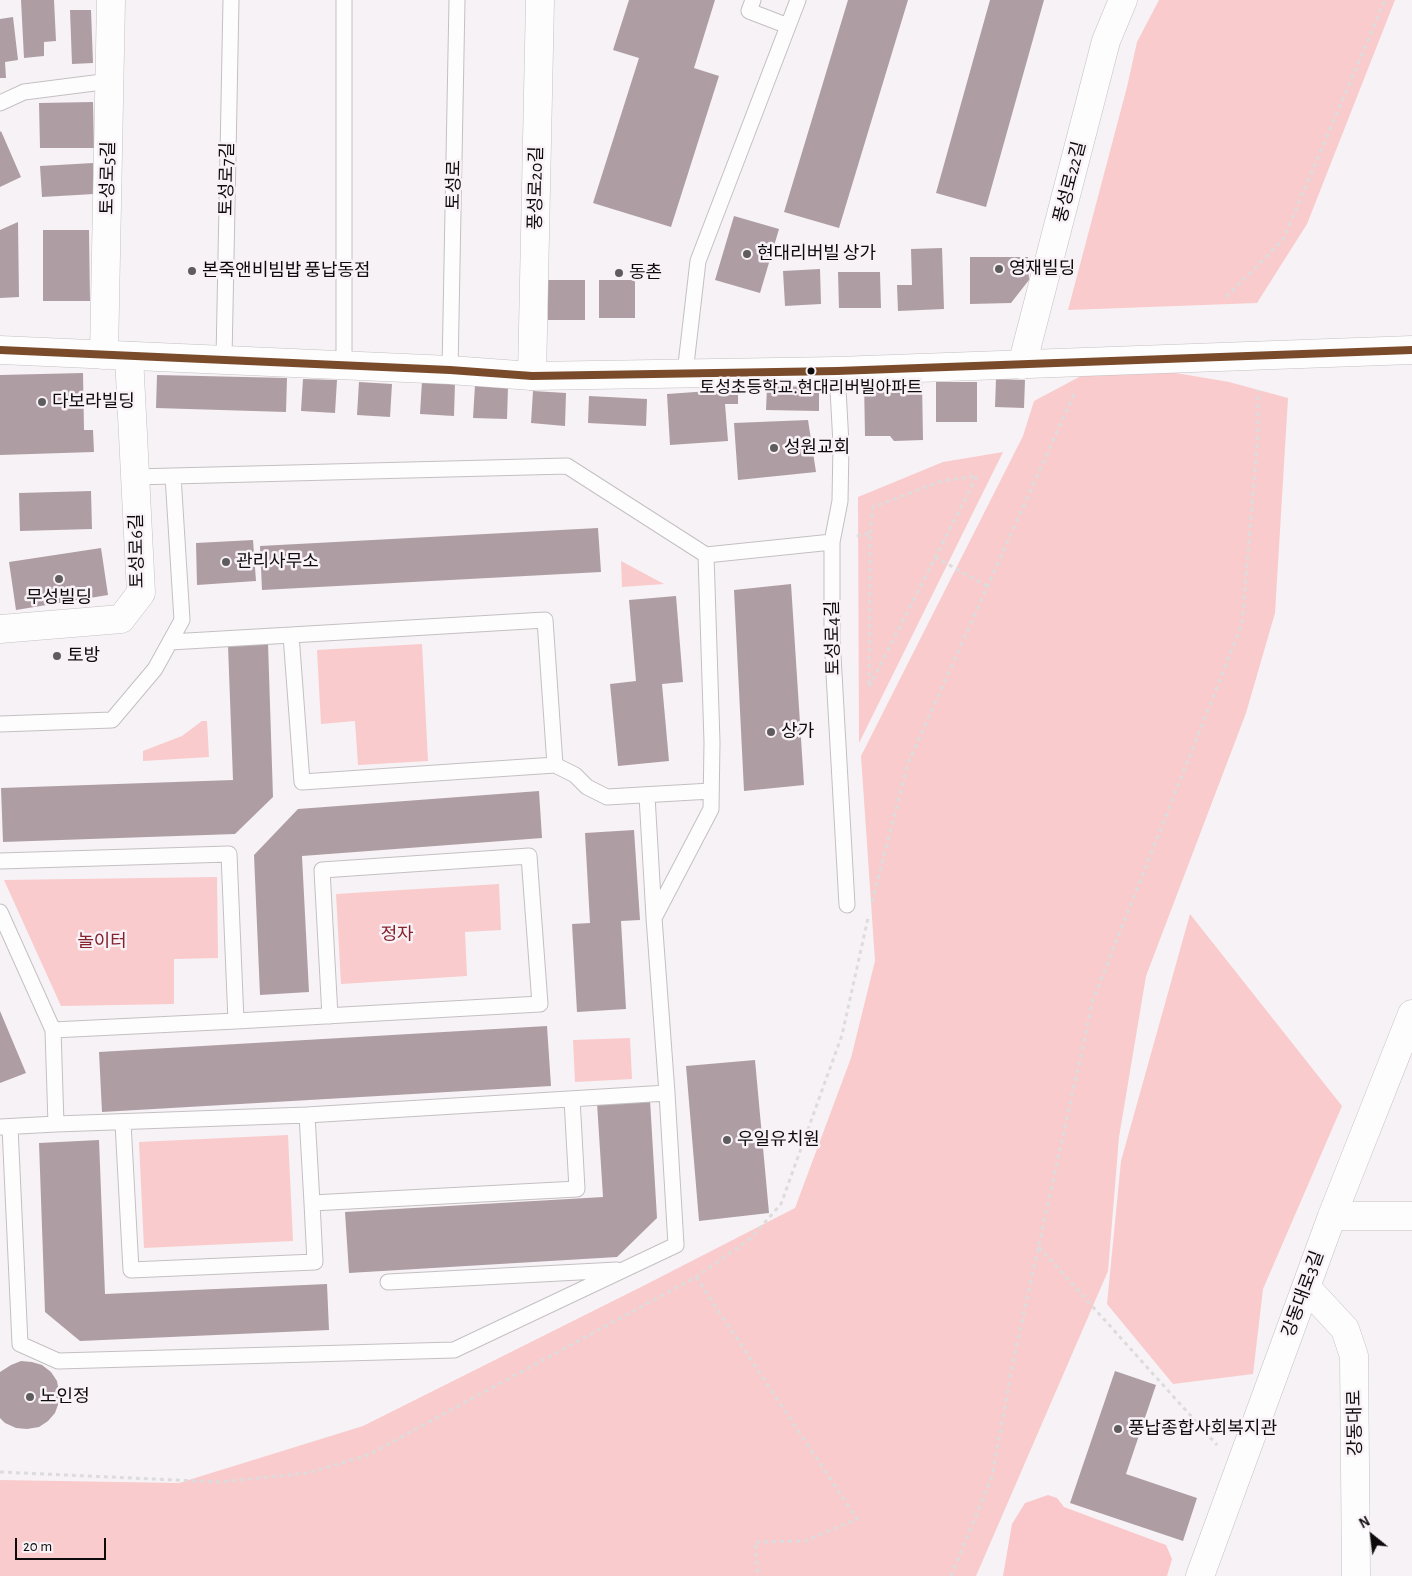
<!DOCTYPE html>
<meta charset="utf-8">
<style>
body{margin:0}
#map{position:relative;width:1412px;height:1576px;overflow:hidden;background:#f7f2f5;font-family:"Alegreya Sans",sans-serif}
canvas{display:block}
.north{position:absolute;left:1347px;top:1511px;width:50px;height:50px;-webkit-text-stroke:4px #f8f1f5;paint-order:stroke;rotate:331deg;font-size:14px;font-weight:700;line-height:20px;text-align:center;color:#0d0b0c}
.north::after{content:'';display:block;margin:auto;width:18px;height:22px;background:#0d0b0c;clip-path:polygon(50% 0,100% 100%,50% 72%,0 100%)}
.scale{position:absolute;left:15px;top:1538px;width:91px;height:22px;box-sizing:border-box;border:2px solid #0d0b0c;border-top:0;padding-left:6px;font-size:15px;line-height:18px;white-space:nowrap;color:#0d0b0c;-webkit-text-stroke:4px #f8f1f5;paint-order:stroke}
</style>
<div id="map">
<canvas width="1412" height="1576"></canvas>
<div class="north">N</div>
<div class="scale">20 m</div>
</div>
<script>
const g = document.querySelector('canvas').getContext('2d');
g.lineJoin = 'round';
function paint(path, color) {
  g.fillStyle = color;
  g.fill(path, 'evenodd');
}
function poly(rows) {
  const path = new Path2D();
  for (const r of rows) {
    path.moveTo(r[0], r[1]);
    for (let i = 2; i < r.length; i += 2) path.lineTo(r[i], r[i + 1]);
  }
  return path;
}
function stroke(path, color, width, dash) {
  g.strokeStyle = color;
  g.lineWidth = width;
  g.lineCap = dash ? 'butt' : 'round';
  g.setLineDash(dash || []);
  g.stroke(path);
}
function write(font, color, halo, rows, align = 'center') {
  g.font = font + ' "Alegreya Sans","Noto Sans KR",sans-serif';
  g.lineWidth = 5;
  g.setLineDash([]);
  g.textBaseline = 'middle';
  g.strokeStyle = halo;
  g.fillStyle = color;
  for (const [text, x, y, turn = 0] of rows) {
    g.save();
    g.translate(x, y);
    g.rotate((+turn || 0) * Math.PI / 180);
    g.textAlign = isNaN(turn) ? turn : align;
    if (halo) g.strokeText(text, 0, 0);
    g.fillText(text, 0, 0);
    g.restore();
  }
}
paint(poly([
 [1159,0,1395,0,1307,224,1257,303,1068,310,1127,87,1137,42],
 [1164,371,1229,382,1288,398,1275,613,1246,713,1146,976,1119,1137,1108,1271,976,1576,0,1576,0,1480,179,1483,363,1426,645,1285,795,1208,851,1058,875,961,861,756,1023,436,1034,401,1083,375],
 [1003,452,859,743,858,497,943,462],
 [621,561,664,584,622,587],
 [422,644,428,761,358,765,355,721,321,724,317,650],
 [202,721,207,721,209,757,143,761,143,751,182,736],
 [217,877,218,958,174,959,174,1004,61,1006,4,880],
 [499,884,501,930,465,932,467,976,341,984,336,894],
 [1190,914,1342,1106,1263,1289,1253,1374,1173,1384,1107,1304,1121,1161],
 [630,1038,632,1079,575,1082,573,1040],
 [288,1135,293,1241,144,1248,139,1142]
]), '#f9cbcc');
paint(poly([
 [1048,1495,1057,1498,1064,1507,1166,1545,1172,1559,1167,1576,1003,1576,1012,1524,1025,1503]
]), '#fac8ca');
paint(poly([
 [21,0,54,0,56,41,44,42,44,56,24,58],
 [629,0,715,0,694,68,719,76,671,227,593,203,639,58,613,50],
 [848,0,908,0,839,228,784,212],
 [990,0,1044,0,986,207,936,193],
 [70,10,91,10,93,63,72,64],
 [13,17,18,60,5,62,6,78,0,78,0,19],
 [93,102,94,148,40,148,39,103],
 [1,131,21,177,0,187,0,132],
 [93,163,94,194,42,197,40,166],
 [734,216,779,229,760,293,715,280],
 [18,222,19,297,0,298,0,230],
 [43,230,89,230,90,301,43,301],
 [942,248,944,309,898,311,897,285,912,285,911,249],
 [970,257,1028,257,1029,280,1011,303,970,304],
 [820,269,821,304,785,306,783,271],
 [838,272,880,272,881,308,839,308],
 [548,280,585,280,585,320,548,320],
 [599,280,635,280,635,318,599,318],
 [83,373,84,430,93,430,94,452,0,455,0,375],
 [157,375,287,378,286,412,156,408],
 [303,379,337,380,335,413,301,411],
 [996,379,1025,380,1024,408,995,407],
 [422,381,455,383,454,416,420,414],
 [922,381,923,440,894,441,890,436,865,436,864,382],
 [359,382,392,384,390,417,357,415],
 [936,382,977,382,977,422,936,422],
 [475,385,508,387,507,419,473,418],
 [767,386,819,387,819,411,766,410],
 [738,389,738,404,725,404,728,441,670,445,667,394],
 [533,391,566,393,565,426,531,423],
 [589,396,647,399,646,426,588,423],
 [808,420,816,472,738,480,734,423],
 [91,491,92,529,20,531,19,493],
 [598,528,601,572,262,590,260,546],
 [253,540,256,581,197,585,196,543],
 [101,548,108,595,16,610,9,562],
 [791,584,804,785,744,791,734,590],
 [676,596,683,682,662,684,669,761,618,766,610,684,636,681,629,600],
 [268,643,273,797,235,834,3,842,1,788,233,780,228,645],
 [539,791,542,838,302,856,309,992,260,995,254,855,298,809],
 [634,830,640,920,621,921,626,1009,577,1012,572,924,590,923,585,833],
 [0,1011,26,1073,0,1083],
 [547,1026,551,1086,102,1112,99,1052],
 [755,1060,769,1213,699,1221,686,1066],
 [650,1100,657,1218,617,1257,349,1273,345,1212,603,1197,597,1103],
 [99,1140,105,1294,327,1284,329,1330,80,1341,45,1312,39,1143],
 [21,1361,32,1362,42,1365,51,1372,57,1381,59,1392,59,1402,55,1413,48,1421,39,1427,27,1429,16,1428,5,1423,0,1418,0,1372,11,1365],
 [1115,1371,1156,1385,1126,1474,1197,1498,1183,1541,1070,1503]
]), '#ae9ea4');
const service = poly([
 [344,0,344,366],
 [753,0,749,11,788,26],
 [0,103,24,92,110,81],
 [224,359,231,0],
 [450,370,457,0],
 [837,371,841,444,840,501,832,542,832,638,847,905],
 [685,373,698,261,798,0],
 [173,476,567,466,706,555],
 [545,620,555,765,302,782,291,635,545,620],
 [170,642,291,635],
 [0,724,112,720,155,669,182,620,173,476,134,477],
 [555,765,575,775,587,787,607,797,711,791],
 [647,796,654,917],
 [0,861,229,854,236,1021,53,1030,0,912],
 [236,1021,540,1004,529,856,322,870,330,1016],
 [53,1030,56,1124,307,1115,667,1093,654,918,711,809,712,742,706,555,832,542],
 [307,1115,312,1203],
 [123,1123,131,1270,315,1262,312,1203,577,1189,572,1099],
 [0,1127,56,1124],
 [10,1127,20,1344,58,1361,454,1350,676,1245,667,1093],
 [388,1282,617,1270]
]);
const minor = poly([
 [104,355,111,0],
 [1022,365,1106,41,1123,0],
 [532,376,540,0],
 [0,629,121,619,141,593,129,356],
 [1332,1216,1412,1216],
 [1306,1287,1345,1329,1354,1356,1356,1576],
 [1200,1576,1332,1216,1412,1014]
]);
const tertiary = poly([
 [0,350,450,370,532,376,837,371,1412,350]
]);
stroke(service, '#c4c0c2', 17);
stroke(minor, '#c4c0c2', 29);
stroke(tertiary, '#c4c0c2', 29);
stroke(poly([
 [1226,297,1283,240,1385,0],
 [857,536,870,533,869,687,977,476,942,481,873,507,870,533],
 [935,557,987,586],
 [872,902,908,763,1074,394],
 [1039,1247,1217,1445],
 [696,1277,857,1519,805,1541,755,1542,758,1576],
 [0,1472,219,1482,308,1473,368,1455,696,1277,750,1239,781,1204,842,1035,868,918],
 [951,1576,992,1477,1013,1362,1093,1000,1242,624,1258,434,1258,390]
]), '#dddcdc', 3, [4, 4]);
stroke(service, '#fefdfe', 15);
stroke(minor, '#fefdfe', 28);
stroke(tertiary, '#fefdfe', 28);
stroke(poly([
 [0,350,450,370,532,376,837,371,1412,350]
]), '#7a4b2a', 8);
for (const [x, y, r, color] of [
 [747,254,5,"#5f5c5e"],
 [999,269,5,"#5f5c5e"],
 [192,271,5,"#5f5c5e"],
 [619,273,5,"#5f5c5e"],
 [811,371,4.5,"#0d0b0c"],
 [42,402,5,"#5f5c5e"],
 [774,448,5,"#5f5c5e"],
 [226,562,5,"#5f5c5e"],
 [59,579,5,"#5f5c5e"],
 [57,656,5,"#5f5c5e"],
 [771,732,5,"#5f5c5e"],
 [727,1140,5,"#5f5c5e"],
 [30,1397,5,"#5f5c5e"],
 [1118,1429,5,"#5f5c5e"]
]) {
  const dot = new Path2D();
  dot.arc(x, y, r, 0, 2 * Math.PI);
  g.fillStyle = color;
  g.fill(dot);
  stroke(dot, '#f8f1f5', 2);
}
write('17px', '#0d0b0c', '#f8f1f5', [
 ["토성초등학교.현대리버빌아파트",811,388]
]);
write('18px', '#0d0b0c', '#f8f1f5', [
 ["토성로5길",108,178,-89],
 ["토성로7길",227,179,-89],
 ["풍성로22길",1070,182,-76],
 ["토성로",454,185,-89],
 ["풍성로20길",536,188,-89],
 ["토성로6길",137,551,-91],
 ["토성로4길",833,638,-91],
 ["강동대로3길",1303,1294,-70],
 ["강동대로",1355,1423,-91]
]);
write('18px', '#0d0b0c', '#f8f1f5', [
 ["현대리버빌 상가",757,254],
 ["영재빌딩",1009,269],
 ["본죽앤비빔밥 풍납동점",202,271],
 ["동촌",629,273],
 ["다보라빌딩",52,402],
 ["성원교회",784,448],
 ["관리사무소",236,562],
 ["무성빌딩",59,598,"center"],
 ["토방",67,656],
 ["상가",781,732],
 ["우일유치원",737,1140],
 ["노인정",40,1397],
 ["풍납종합사회복지관",1128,1429]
], 'left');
write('18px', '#84222d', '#f8f1f5', [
 ["정자",397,935],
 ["놀이터",102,942]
]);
</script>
